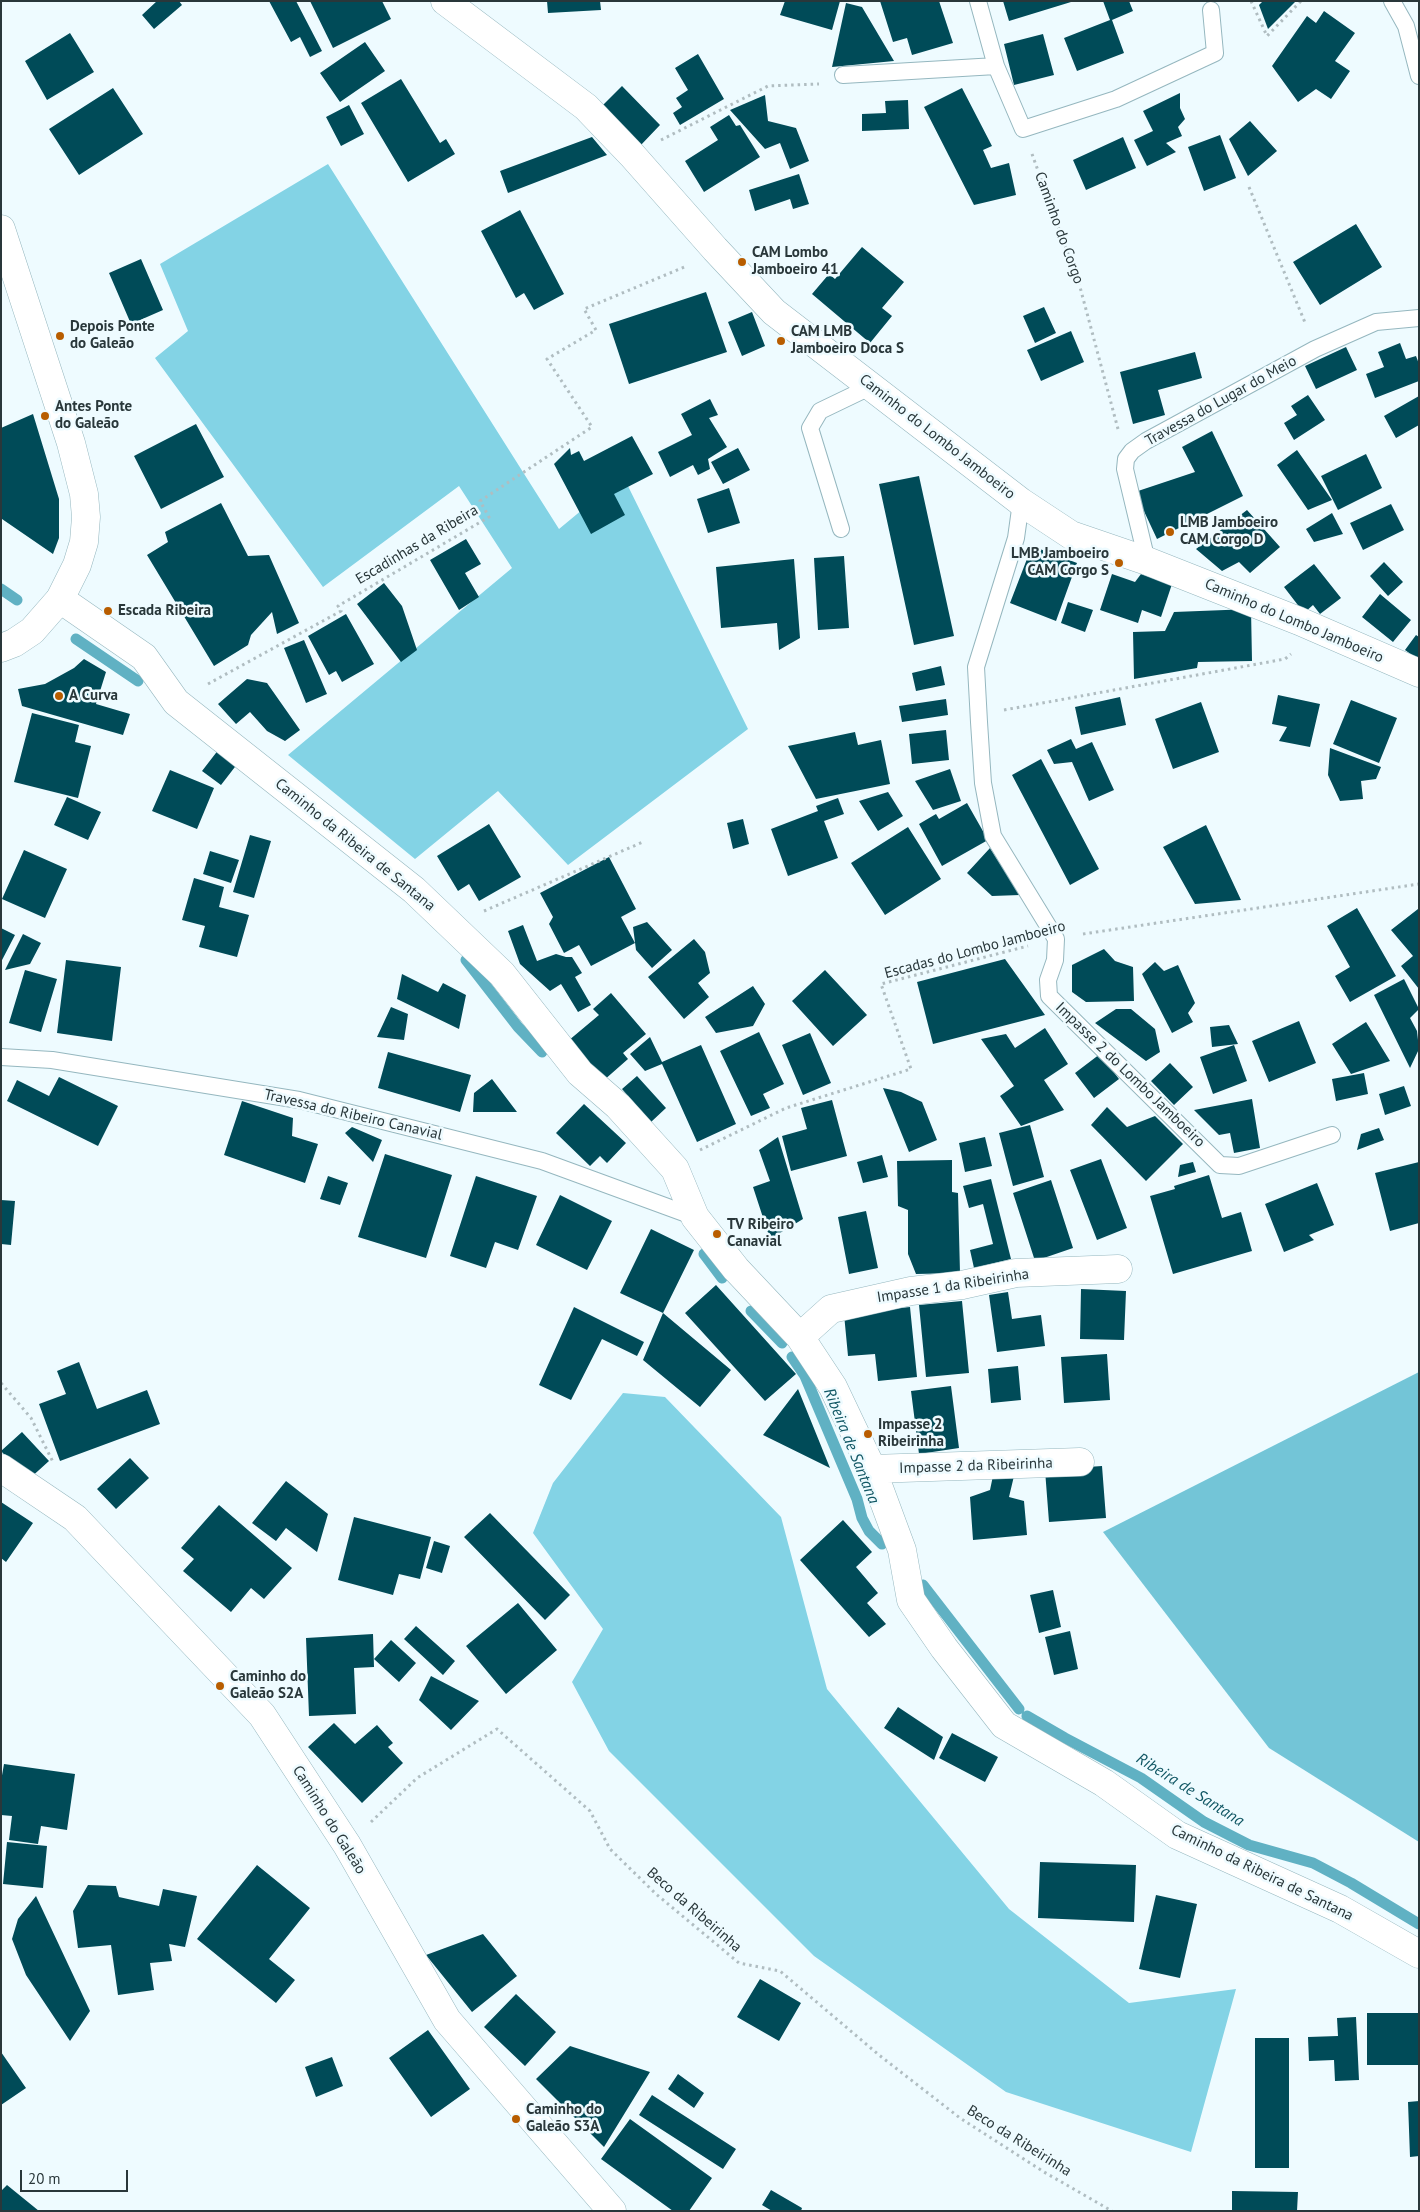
<!DOCTYPE html>
<meta charset="utf-8">
<style>
body{margin:0}
#map{position:relative;width:1420px;height:2212px;overflow:hidden;background:#eefbff;font-family:"PT Sans",sans-serif}
canvas{display:block}
.frame{position:absolute;inset:0;border:2px solid #29373a;pointer-events:none}
.scale{position:absolute;left:20px;top:2170px;width:108px;height:22px;box-sizing:border-box;border:2px solid #29373a;border-top:0;padding-left:6px;font-size:15px;line-height:18px;white-space:nowrap;color:#29373a;-webkit-text-stroke:4px #eefbff;paint-order:stroke}
</style>
<div id="map">
<canvas width="1420" height="2212"></canvas>
<div class="frame"></div>
<div class="scale">20 m</div>
</div>
<script>
const g = document.querySelector('canvas').getContext('2d');
g.lineJoin = 'round';
function paint(path, color) {
  g.fillStyle = color;
  g.fill(path, 'evenodd');
}
function poly(rows) {
  const path = new Path2D();
  for (const r of rows) {
    path.moveTo(r[0], r[1]);
    for (let i = 2; i < r.length; i += 2) path.lineTo(r[i], r[i + 1]);
  }
  return path;
}
function stroke(path, color, width, dash) {
  g.strokeStyle = color;
  g.lineWidth = width;
  g.lineCap = dash ? 'butt' : 'round';
  g.setLineDash(dash || []);
  g.stroke(path);
}
function write(font, color, halo, rows, align = 'center') {
  g.font = font + ' "PT Sans",sans-serif';
  g.lineWidth = 5;
  g.setLineDash([]);
  g.textBaseline = 'middle';
  g.strokeStyle = halo;
  g.fillStyle = color;
  for (const [text, x, y, turn = 0] of rows) {
    g.save();
    g.translate(x, y);
    g.rotate((+turn || 0) * Math.PI / 180);
    g.textAlign = isNaN(turn) ? turn : align;
    if (halo) g.strokeText(text, 0, 0);
    g.fillText(text, 0, 0);
    g.restore();
  }
}
paint(poly([
 [328,164,559,529,623,476,748,729,568,865,498,791,415,859,288,755,512,568,459,486,323,587,155,358,188,331,160,264],
 [623,1393,665,1397,781,1517,827,1689,1009,1909,1129,2003,1236,1989,1191,2152,1006,2092,814,1956,609,1751,572,1682,603,1629,533,1533,553,1483]
]), '#83d3e5');
paint(poly([
 [1419,1372,1419,1842,1269,1748,1103,1532]
]), '#73c5d7');
stroke(poly([
 [1,589,17,600],
 [76,639,138,681],
 [466,960,518,1027,542,1052],
 [704,1254,722,1278],
 [751,1311,782,1343],
 [792,1357,805,1376,857,1499,862,1518,869,1531,882,1544],
 [923,1585,1019,1709],
 [1027,1716,1065,1738,1141,1778,1204,1822,1249,1845,1313,1863,1351,1883,1419,1924]
]), '#60b1c3', 11);
paint(poly([
 [157,1,179,1,182,5,154,29,142,15],
 [269,1,296,1,322,51,310,57,300,37,291,42],
 [310,1,382,1,391,19,333,48],
 [547,1,600,1,601,10,548,13],
 [785,1,840,1,832,30,780,15],
 [880,1,939,1,953,43,912,55,907,38,893,42],
 [1003,1,1071,1,1071,2,1009,21],
 [1103,1,1129,1,1133,11,1112,20,1124,53,1077,71,1064,38,1110,20],
 [1263,1,1296,1,1268,29,1259,5],
 [846,3,862,7,894,61,832,67],
 [1324,11,1355,33,1335,61,1350,71,1331,99,1316,89,1298,102,1272,66,1307,16,1316,23],
 [70,33,94,72,47,100,25,61],
 [1043,34,1054,75,1014,85,1004,44],
 [365,42,385,71,340,102,320,73],
 [698,54,724,99,680,125,673,113,682,107,676,98,688,90,675,68],
 [401,79,440,143,446,139,455,154,408,182,361,103],
 [622,86,660,125,640,146,601,107],
 [113,88,143,134,79,175,49,129],
 [962,88,992,146,983,150,991,168,1009,163,1016,195,974,205,924,107],
 [1180,93,1180,108,1185,119,1178,127,1182,136,1166,143,1176,152,1147,166,1134,140,1153,131,1143,111],
 [765,95,768,121,796,128,809,161,790,169,780,143,765,149,730,110],
 [908,100,909,129,862,131,862,114,886,113,885,101],
 [349,105,364,134,341,146,326,117],
 [729,115,736,126,740,125,760,157,704,192,685,161,718,140,710,127],
 [1250,121,1277,151,1248,176,1229,139],
 [1220,135,1236,178,1204,191,1188,147],
 [592,137,607,155,508,193,500,171],
 [1123,137,1136,168,1086,190,1073,160],
 [799,174,809,204,793,209,790,199,755,211,749,190],
 [520,210,564,294,534,310,524,293,516,298,481,231],
 [1356,224,1382,267,1320,305,1293,262],
 [862,247,904,282,882,308,892,316,870,343,812,294,829,274,835,279],
 [141,259,163,310,131,324,109,273],
 [706,292,727,352,629,384,609,324],
 [1044,307,1056,333,1035,343,1023,316],
 [752,312,765,346,742,356,728,322],
 [1071,331,1084,362,1041,381,1027,350],
 [1400,343,1406,359,1416,356,1419,364,1419,381,1375,398,1366,374,1384,367,1378,352],
 [1346,347,1357,370,1316,389,1305,366],
 [1195,352,1202,378,1158,390,1165,415,1133,424,1120,372],
 [1308,395,1325,420,1294,440,1284,423,1297,415,1291,406],
 [1419,396,1419,425,1396,438,1384,416],
 [710,399,718,415,709,418,727,447,708,459,710,469,698,475,693,465,670,477,658,452,692,435,681,414],
 [33,414,59,499,59,538,53,554,2,519,1,428],
 [196,424,224,477,161,509,134,456],
 [1212,431,1243,496,1157,539,1135,492,1195,472,1182,447],
 [632,436,653,474,614,494,625,515,591,534,554,464,570,448,571,455,579,451,584,461],
 [738,448,750,470,723,484,711,462],
 [1297,450,1332,500,1308,510,1277,465],
 [1366,454,1382,488,1338,510,1321,476],
 [919,476,954,636,914,645,879,484],
 [729,488,740,523,708,533,697,499],
 [221,503,248,556,269,555,299,623,277,634,272,612,251,635,248,645,214,666,147,555,168,542,165,532],
 [1391,504,1404,530,1363,550,1350,523],
 [1247,510,1280,547,1250,573,1239,562,1222,571,1196,549],
 [1332,513,1343,534,1314,542,1306,529],
 [466,539,481,564,465,573,479,597,459,610,430,560],
 [1032,546,1077,563,1056,621,1010,603],
 [844,556,849,628,818,630,814,558],
 [794,559,800,638,779,650,777,623,721,628,716,567],
 [1384,562,1403,582,1388,596,1370,576],
 [1314,564,1341,598,1320,614,1313,605,1304,613,1284,587],
 [1112,574,1135,582,1141,574,1172,584,1161,617,1142,610,1138,623,1100,610],
 [384,583,402,606,417,650,401,662,357,604],
 [1380,594,1411,620,1393,642,1362,617],
 [1068,602,1093,610,1085,632,1061,623],
 [1251,609,1252,661,1198,662,1197,668,1134,679,1133,632,1165,631,1174,612],
 [346,614,374,664,342,682,336,671,329,675,308,636],
 [1416,635,1419,637,1419,660,1405,650],
 [304,640,327,694,306,703,284,648],
 [84,659,106,672,96,704,130,714,123,735,22,706,18,689,45,684,74,668],
 [941,666,945,685,916,691,912,673],
 [247,679,267,683,300,730,285,741,267,731,250,712,236,724,218,704],
 [1278,695,1320,704,1310,747,1279,741,1287,727,1272,724],
 [1120,697,1126,725,1081,735,1075,707],
 [946,699,948,715,902,722,899,706],
 [1351,700,1397,718,1379,763,1333,744],
 [1201,702,1219,752,1173,769,1155,719],
 [32,713,79,725,75,742,91,746,78,798,14,782],
 [946,730,949,760,912,764,909,734],
 [855,732,858,745,881,740,890,784,816,799,788,746],
 [1071,739,1076,749,1092,742,1114,790,1089,801,1072,762,1054,764,1047,750],
 [1330,748,1381,767,1376,779,1361,781,1363,799,1340,801,1328,775],
 [219,749,238,763,221,785,202,771],
 [1041,759,1099,869,1070,885,1012,775],
 [950,769,961,801,933,810,915,781],
 [170,770,214,788,197,829,152,811],
 [888,792,903,816,878,831,859,801],
 [67,797,101,812,88,840,54,825],
 [838,798,844,814,824,821,838,858,788,876,771,829,818,811,816,806],
 [967,803,988,840,942,866,919,824,936,814,939,819],
 [743,819,749,844,733,849,727,823],
 [489,824,521,877,479,901,469,884,458,891,437,856],
 [1206,825,1241,900,1195,904,1163,847],
 [908,827,941,879,885,915,851,863],
 [250,835,271,841,254,898,233,892],
 [990,848,1020,895,992,896,967,873],
 [24,850,67,869,45,918,2,899],
 [210,851,239,860,231,883,203,874],
 [609,857,636,909,621,917,635,943,591,966,579,945,564,953,549,924,553,917,540,893],
 [194,878,224,887,219,907,249,915,237,957,199,947,205,926,182,920],
 [1357,908,1396,976,1350,1002,1335,976,1350,967,1327,926],
 [1418,909,1419,910,1419,989,1401,966,1413,956,1391,930],
 [647,922,672,950,652,968,636,950,633,927],
 [523,925,537,961,556,954,566,957,572,957,582,973,575,977,591,1005,578,1012,561,984,550,991,520,964,508,931],
 [1,928,15,935,1,962],
 [23,934,41,943,30,964,5,970],
 [694,939,705,952,710,973,698,983,709,997,684,1019,648,977],
 [1104,949,1115,961,1133,967,1134,1001,1086,1002,1072,992,1072,965],
 [1005,959,1045,1015,933,1044,917,982],
 [66,960,121,967,112,1041,57,1033],
 [1155,962,1164,971,1178,965,1195,1003,1188,1013,1193,1022,1172,1033,1142,974],
 [25,970,57,979,41,1032,9,1023],
 [825,970,867,1015,833,1046,792,1001],
 [402,974,438,992,443,983,466,995,459,1029,397,999],
 [1404,979,1419,1009,1410,1018,1417,1031,1419,1049,1410,1068,1374,995],
 [753,986,765,1004,753,1026,716,1033,705,1017],
 [611,993,646,1034,623,1053,628,1059,603,1081,568,1041,599,1015,593,1009],
 [391,1007,408,1014,404,1040,377,1037],
 [1116,1009,1131,1009,1155,1029,1160,1052,1146,1061,1095,1023],
 [1299,1021,1316,1063,1269,1082,1252,1041],
 [1366,1022,1390,1061,1351,1074,1332,1044],
 [1229,1025,1238,1044,1212,1047,1210,1027],
 [1045,1028,1068,1064,1044,1080,1064,1110,1021,1126,1000,1096,1014,1086,981,1039,1006,1034,1015,1048],
 [759,1032,784,1084,763,1094,770,1108,751,1116,720,1051],
 [810,1033,831,1083,803,1095,782,1045],
 [650,1037,662,1062,701,1045,736,1124,697,1142,662,1064,645,1071,630,1054],
 [1234,1045,1247,1081,1213,1094,1200,1057],
 [388,1052,471,1075,460,1112,378,1088],
 [1100,1054,1119,1079,1094,1098,1075,1073],
 [1170,1063,1193,1087,1174,1105,1151,1081],
 [1364,1073,1368,1094,1336,1101,1332,1079],
 [637,1076,666,1108,651,1122,622,1089],
 [59,1077,118,1106,98,1146,7,1101,17,1080,49,1096],
 [492,1079,517,1112,473,1112,474,1093],
 [1404,1086,1411,1106,1385,1115,1379,1094],
 [883,1088,901,1092,922,1102,937,1140,909,1152],
 [1252,1099,1260,1148,1234,1153,1230,1133,1219,1135,1194,1110],
 [832,1100,847,1156,791,1171,782,1136,807,1129,801,1108],
 [242,1101,293,1118,292,1136,318,1144,305,1183,224,1155],
 [584,1104,626,1143,607,1163,600,1156,590,1166,556,1133],
 [1107,1107,1127,1127,1155,1116,1183,1144,1146,1181,1091,1125],
 [1030,1125,1044,1177,1013,1186,999,1133],
 [352,1127,382,1140,373,1162,345,1133],
 [1379,1128,1384,1140,1357,1150,1361,1134],
 [778,1137,803,1219,770,1239,753,1187,770,1181,759,1150],
 [985,1137,992,1166,965,1172,959,1143],
 [385,1154,452,1175,426,1258,358,1237],
 [882,1155,888,1177,863,1183,857,1162],
 [1101,1159,1127,1228,1097,1240,1070,1170],
 [952,1160,952,1192,958,1193,960,1273,916,1274,908,1254,908,1210,898,1206,897,1161],
 [1193,1162,1196,1172,1178,1177,1180,1165],
 [1419,1162,1419,1223,1390,1231,1375,1173],
 [1209,1175,1222,1218,1241,1212,1252,1251,1173,1274,1150,1196,1175,1189,1174,1186],
 [328,1176,348,1183,340,1205,320,1199],
 [476,1176,537,1196,518,1250,495,1242,486,1268,450,1256],
 [991,1179,1011,1259,974,1268,970,1250,993,1244,983,1204,969,1208,963,1186],
 [1051,1180,1073,1248,1035,1261,1013,1193],
 [1317,1183,1334,1225,1309,1235,1314,1240,1284,1252,1265,1204],
 [560,1195,612,1221,587,1270,536,1245],
 [1,1200,15,1201,11,1245,1,1244],
 [866,1211,878,1268,849,1274,838,1217],
 [651,1229,694,1250,663,1313,620,1293],
 [716,1285,796,1374,765,1401,685,1313],
 [1081,1289,1126,1291,1124,1340,1080,1339],
 [1008,1292,1012,1319,1041,1315,1045,1346,997,1352,989,1295],
 [962,1301,969,1373,926,1377,919,1305],
 [574,1307,644,1342,637,1356,602,1339,571,1400,539,1385],
 [910,1307,917,1377,878,1381,875,1354,848,1356,844,1314],
 [663,1313,731,1370,700,1407,643,1360],
 [1107,1354,1110,1400,1064,1403,1061,1357],
 [79,1362,97,1409,147,1390,160,1424,60,1461,39,1404,66,1394,57,1371],
 [1018,1366,1021,1400,991,1403,988,1369],
 [951,1386,959,1448,919,1454,911,1391],
 [798,1389,830,1468,763,1435],
 [22,1432,49,1461,28,1480,1,1451],
 [130,1458,149,1478,116,1509,97,1489],
 [1102,1466,1106,1518,1049,1522,1045,1470],
 [994,1471,1014,1476,1009,1497,1024,1501,1027,1535,973,1540,970,1497,990,1490],
 [286,1481,328,1514,317,1552,286,1528,276,1541,252,1523],
 [1,1502,33,1523,6,1562,1,1558],
 [219,1505,292,1568,264,1599,251,1588,231,1612,183,1571,194,1559,181,1548],
 [490,1513,570,1595,545,1620,464,1537],
 [354,1517,431,1537,420,1579,399,1574,393,1595,338,1580],
 [843,1520,872,1552,856,1567,878,1593,867,1603,886,1624,869,1637,800,1560],
 [434,1541,450,1546,442,1573,426,1568],
 [1053,1590,1061,1627,1039,1633,1030,1595],
 [518,1603,557,1650,506,1694,466,1646],
 [416,1626,455,1661,443,1675,404,1639],
 [1070,1631,1078,1669,1054,1675,1045,1637],
 [373,1634,374,1667,354,1668,356,1714,309,1716,306,1638],
 [391,1640,416,1663,399,1682,374,1659],
 [431,1676,479,1701,451,1730,419,1700],
 [898,1707,943,1737,934,1760,884,1728],
 [334,1723,355,1744,377,1725,393,1743,388,1747,403,1763,362,1803,308,1747],
 [952,1733,998,1757,985,1782,939,1758],
 [4,1764,75,1774,67,1830,41,1826,38,1844,9,1840,12,1816,1,1815,1,1781],
 [7,1842,47,1846,43,1888,3,1884],
 [1040,1862,1136,1865,1134,1922,1038,1918],
 [257,1865,310,1908,269,1959,295,1980,276,2003,197,1939],
 [88,1885,116,1886,119,1897,159,1906,163,1889,197,1896,185,1947,169,1944,172,1961,150,1963,154,1990,118,1995,111,1945,78,1948,73,1911],
 [1156,1895,1197,1904,1180,1978,1139,1969],
 [36,1896,90,2011,70,2041,26,1975,12,1939,18,1919],
 [483,1934,517,1976,472,2012,426,1955],
 [760,1979,801,2003,779,2041,737,2017],
 [516,1994,556,2032,525,2066,484,2027],
 [1367,2013,1419,2013,1419,2065,1367,2065],
 [1356,2017,1359,2080,1335,2081,1334,2060,1309,2061,1308,2037,1338,2036,1337,2018],
 [428,2030,470,2089,431,2117,389,2058],
 [1255,2038,1289,2038,1289,2168,1255,2168],
 [570,2046,650,2072,604,2147,536,2079],
 [1,2052,26,2088,1,2105],
 [332,2057,343,2086,316,2097,305,2067],
 [678,2074,704,2093,694,2108,668,2089],
 [652,2095,736,2149,723,2169,639,2115],
 [1419,2101,1419,2156,1410,2157,1408,2102],
 [630,2119,712,2178,689,2211,673,2211,601,2159],
 [7,2185,39,2211,1,2211,1,2191],
 [771,2190,802,2208,801,2211,772,2211,762,2205],
 [1232,2191,1298,2192,1297,2211,1232,2211]
]), '#004b58');
const lane = poly([
 [978,1,996,66,1023,129,1116,99,1215,53,1211,10],
 [1392,1,1406,26,1419,76],
 [843,75,996,66],
 [1021,502,1016,538,976,667,979,722,983,783,993,836,1056,939,1055,960,1048,980,1049,996,1220,1165,1239,1166,1332,1135],
 [841,529,810,428,820,411,872,386],
 [1147,561,1125,469,1126,459,1132,451,1146,441,1315,349,1376,322,1419,318],
 [1,1057,52,1060,299,1100,542,1161,695,1217]
]);
const street = poly([
 [445,1,586,107,632,155,715,249,774,312,1021,502,1071,535,1147,561,1299,621,1419,673],
 [60,599,144,657,176,702,414,890,502,974,580,1073,618,1106,675,1169,695,1217,736,1269,800,1337,833,1387,872,1469,902,1550,911,1600,944,1648,1004,1725,1104,1783,1177,1835,1340,1909,1419,1954],
 [800,1337,831,1309,911,1291,962,1285,1016,1273,1118,1269],
 [1,1468,75,1518,262,1715,347,1845,447,2020,612,2211],
 [872,1469,1080,1462]
]);
const secondary = poly([
 [1,229,71,443,84,494,86,517,84,542,77,565,60,599,32,631,14,643,1,648]
]);
stroke(lane, '#95b7bf', 18);
stroke(street, '#95b7bf', 29);
stroke(secondary, '#95b7bf', 29);
stroke(poly([
 [1251,1,1267,36,1301,1],
 [661,140,768,86,819,84],
 [1032,154,1080,287,1118,429],
 [1249,187,1306,325],
 [208,684,341,611,338,606,489,517,480,501,592,427,547,359,596,330,584,309,687,266],
 [1004,710,1285,659,1291,654],
 [484,911,643,842],
 [1083,934,1419,884],
 [700,1150,786,1108,911,1069,881,984,1028,946],
 [1,1383,31,1418,54,1464],
 [371,1822,417,1778,497,1729,590,1811,610,1849,656,1894,739,1963,780,1971,879,2055,960,2118,1044,2172,1112,2211]
]), '#b0bdc1', 3, [2.5, 4]);
stroke(lane, '#fff', 16);
stroke(street, '#fff', 28);
stroke(secondary, '#fff', 28);
for (const [x, y, r, color] of [
 [742,262,5,"#b85d00"],
 [60,336,5,"#b85d00"],
 [781,341,5,"#b85d00"],
 [45,416,5,"#b85d00"],
 [1170,532,5,"#b85d00"],
 [1119,563,5,"#b85d00"],
 [108,611,5,"#b85d00"],
 [59,696,5,"#b85d00"],
 [717,1234,5,"#b85d00"],
 [868,1434,5,"#b85d00"],
 [220,1686,5,"#b85d00"],
 [516,2119,5,"#b85d00"]
]) {
  const dot = new Path2D();
  dot.arc(x, y, r, 0, 2 * Math.PI);
  g.fillStyle = color;
  g.fill(dot);
  stroke(dot, '#eefbff', 2);
}
write('15px', '#29373a', '#eefbff', [
 ["Caminho do Corgo",1059,228,70],
 ["Travessa do Lugar do Meio",1221,401,-29],
 ["Caminho do Lombo Jamboeiro",937,437,38],
 ["Escadinhas da Ribeira",417,545,-31],
 ["Caminho do Lombo Jamboeiro",1294,621,23],
 ["Caminho da Ribeira de Santana",355,845,39],
 ["Escadas do Lombo Jamboeiro",975,950,-15],
 ["Impasse 2 do Lombo Jamboeiro",1130,1075,44],
 ["Travessa do Ribeiro Canavial",353,1115,13],
 ["Impasse 1 da Ribeirinha",953,1286,-9],
 ["Impasse 2 da Ribeirinha",976,1466,-2],
 ["Caminho do Galeão",329,1820,58],
 ["Caminho da Ribeira de Santana",1262,1873,26],
 ["Beco da Ribeirinha",694,1910,41],
 ["Beco da Ribeirinha",1019,2141,32]
]);
write('bold 15px', '#29373a', '#eefbff', [
 ["CAM Lombo",752,253],
 ["Jamboeiro 41",752,270],
 ["Depois Ponte",70,327],
 ["do Galeão",70,344],
 ["CAM LMB",791,332],
 ["Jamboeiro Doca S",791,349],
 ["Antes Ponte",55,407],
 ["do Galeão",55,424],
 ["LMB Jamboeiro",1180,523],
 ["CAM Corgo D",1180,540],
 ["LMB Jamboeiro",1109,554,"right"],
 ["CAM Corgo S",1109,571,"right"],
 ["Escada Ribeira",118,611],
 ["A Curva",69,696],
 ["TV Ribeiro",727,1225],
 ["Canavial",727,1242],
 ["Impasse 2",878,1425],
 ["Ribeirinha",878,1442],
 ["Caminho do",230,1677],
 ["Galeão S2A",230,1694],
 ["Caminho do",526,2110],
 ["Galeão S3A",526,2127]
], 'left');
write('italic 16px', '#115764', '#eefbff', [
 ["Ribeira de Santana",851,1446,68],
 ["Ribeira de Santana",1190,1790,32]
]);
</script>
